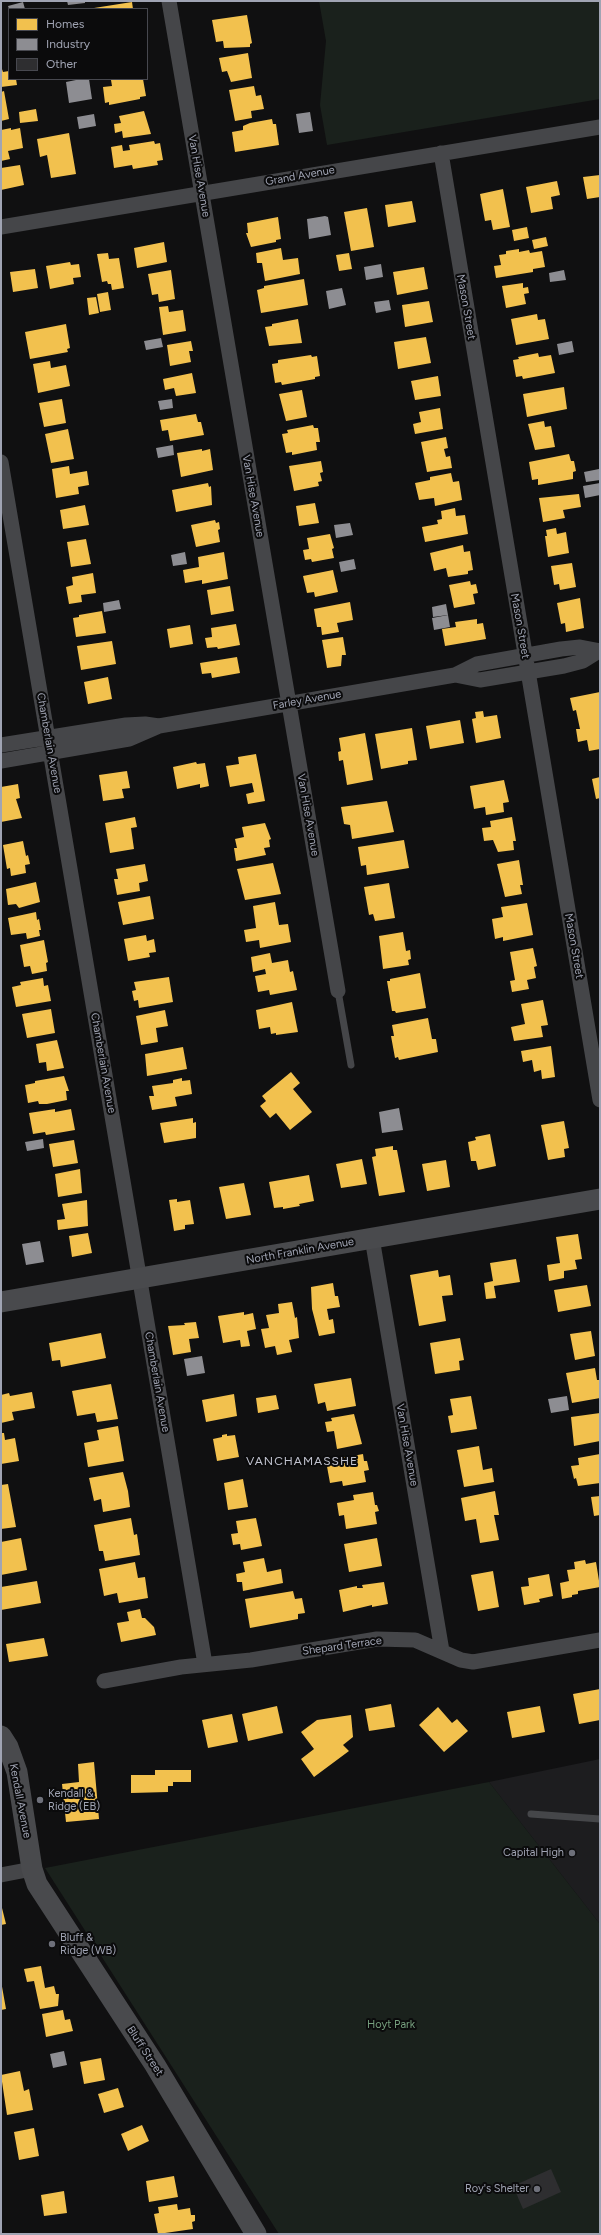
<!DOCTYPE html>
<style>
body{margin:0}
#map{position:relative;width:601px;height:2235px;overflow:hidden;background:#101011;font-family:Figtree,sans-serif}
canvas{display:block}
.frame{position:absolute;inset:0;border:2px solid #a0a4b3;pointer-events:none}
.legend{position:absolute;left:8px;top:8px;width:140px;height:72px;box-sizing:border-box;background:#0b0b0c;border:1px solid #47484f;margin:0;padding:5px 7px;list-style:none;font-size:12px;color:#a0a4b3}
.legend li{display:flex;align-items:center;gap:8px;height:20px}
.legend b{width:20px;border:1px solid #47484f}
</style>
<div id="map">
<canvas width="601" height="2235"></canvas>
<div class="frame"></div>
<ul class="legend">
<li><b style="height:11px;background:#f2c14e"></b>Homes</li>
<li><b style="height:11px;background:#8d8d92"></b>Industry</li>
<li><b style="height:11px;background:#2e2e30"></b>Other</li>
</ul>
</div>
<script>
const g = document.querySelector('canvas').getContext('2d');
g.lineJoin = 'round';
function paint(path, color) {
  g.fillStyle = color;
  g.fill(path, 'evenodd');
}
function poly(rows) {
  const path = new Path2D();
  for (const r of rows) {
    path.moveTo(r[0], r[1]);
    for (let i = 2; i < r.length; i += 2) path.lineTo(r[i], r[i + 1]);
  }
  return path;
}
function stroke(path, color, width, dash) {
  g.strokeStyle = color;
  g.lineWidth = width;
  g.lineCap = dash ? 'butt' : 'round';
  g.setLineDash(dash || []);
  g.stroke(path);
}
function write(font, color, halo, rows, align = 'center') {
  g.font = font + ' Figtree,sans-serif';
  g.lineWidth = 4;
  g.setLineDash([]);
  g.textBaseline = 'middle';
  g.strokeStyle = halo;
  g.fillStyle = color;
  for (const [text, x, y, turn = 0] of rows) {
    g.save();
    g.translate(x, y);
    g.rotate((+turn || 0) * Math.PI / 180);
    g.textAlign = isNaN(turn) ? turn : align;
    if (halo) g.strokeText(text, 0, 0);
    g.fillText(text, 0, 0);
    g.restore();
  }
}
paint(poly([
 [600,1759,600,1924,489,1782]
]), '#1d1d1f');
paint(poly([
 [319,1,600,1,600,99,327,145,320,105,326,41],
 [489,1782,600,1924,600,2234,279,2234,45,1868]
]), '#1a211c');
paint(poly([
 [132,2,133,9,94,9,94,8],
 [247,15,252,43,250,44,250,47,224,48,223,41,216,42,212,20],
 [248,53,252,78,231,82,227,71,222,72,219,58],
 [1,66,3,72,9,71,9,79,16,79,17,85,1,87],
 [143,79,146,96,140,97,140,99,109,105,109,102,105,103,103,87,112,86,111,80],
 [254,86,256,96,261,95,264,109,251,111,252,118,235,121,229,90],
 [4,91,9,119,1,121,1,92],
 [36,109,38,121,20,123,19,112],
 [144,111,151,134,123,138,122,131,115,133,114,124,121,123,119,116],
 [272,119,273,124,276,124,279,145,235,152,232,132,243,130,243,126,250,123],
 [11,128,11,130,20,128,23,148,8,151,10,159,1,161,1,130],
 [69,133,76,174,51,178,47,155,40,157,37,139],
 [154,141,155,144,160,143,163,160,157,161,158,165,133,169,132,165,114,168,111,147,122,145,123,151,130,150,129,145],
 [20,165,24,185,1,190,1,168],
 [600,175,600,197,587,199,583,177],
 [557,181,560,195,551,197,553,209,531,213,526,187],
 [503,189,510,227,493,230,491,220,485,221,480,194],
 [412,201,416,222,388,227,385,205],
 [367,208,374,247,351,251,344,212],
 [278,217,281,239,276,240,276,242,251,247,246,233,248,233,247,223],
 [527,227,529,238,514,241,512,230],
 [546,237,548,246,534,249,532,240],
 [164,242,167,262,137,268,134,248],
 [281,248,283,260,298,258,300,274,265,281,262,263,257,263,256,253],
 [519,249,519,252,529,250,530,253,542,251,545,267,533,269,533,272,496,278,494,266,501,265,499,255,506,254,506,251],
 [108,253,109,259,119,258,124,288,112,290,111,284,108,284,107,281,102,282,97,254],
 [349,253,352,269,339,271,336,255],
 [70,262,71,265,79,264,81,277,73,278,74,284,50,289,46,266],
 [424,267,428,289,397,295,393,272],
 [35,269,38,288,13,292,10,272],
 [171,270,175,299,159,302,158,294,152,295,148,274],
 [304,279,308,305,261,313,257,290,264,288,264,286],
 [523,283,523,288,528,287,529,293,524,294,526,304,506,308,502,286],
 [108,292,111,310,100,312,97,294],
 [96,297,99,313,89,315,87,298],
 [429,301,433,322,405,327,402,305],
 [168,306,169,312,183,310,186,331,163,335,159,307],
 [537,314,538,320,545,319,549,339,516,345,511,319],
 [298,319,302,343,269,346,265,327,272,326,272,324],
 [66,324,70,348,67,349,68,352,30,359,25,332],
 [426,337,431,363,398,369,394,342],
 [191,341,193,351,189,351,191,362,170,366,167,345],
 [538,353,539,357,551,355,555,373,523,379,522,376,516,377,513,360,519,359,518,357],
 [311,355,312,357,317,356,320,376,315,377,315,379,282,385,281,382,275,383,272,364,278,363,278,360],
 [50,361,51,368,66,365,70,386,38,393,33,364],
 [192,373,196,393,176,396,174,388,165,390,163,379],
 [438,376,441,396,415,400,411,381],
 [564,387,567,409,527,417,523,394],
 [302,390,307,417,286,421,279,394],
 [62,399,66,423,44,427,39,403],
 [440,408,443,429,415,434,413,424,421,422,419,412],
 [196,414,198,422,201,422,204,435,170,441,168,430,162,431,160,420],
 [544,421,545,427,551,426,555,447,535,450,528,424],
 [313,425,314,428,318,428,320,442,316,442,317,450,292,455,292,452,286,453,282,434,288,433,287,430],
 [68,429,74,459,51,463,45,434],
 [446,437,448,448,444,449,446,457,450,456,452,468,427,472,421,442],
 [202,449,202,451,210,449,213,470,181,477,177,453],
 [569,454,571,461,574,461,576,471,573,472,573,479,538,485,538,479,532,480,529,462],
 [321,461,323,472,320,473,322,481,318,482,319,486,294,491,289,466],
 [69,466,70,474,87,471,89,485,78,487,79,494,56,498,52,469],
 [451,473,453,482,459,481,462,500,435,506,434,498,419,500,415,483,430,480,430,477],
 [208,483,209,487,211,486,212,505,176,512,172,490],
 [579,494,581,507,563,510,565,518,543,522,539,498],
 [315,503,319,523,299,526,296,506],
 [85,505,89,525,63,529,60,510],
 [455,508,456,516,465,515,468,534,425,542,422,527,438,524,437,520,442,519,441,511],
 [215,520,216,523,219,522,220,529,218,530,220,542,196,547,191,525],
 [556,528,557,534,566,532,569,553,548,557,545,536,547,536,546,530],
 [330,534,334,548,332,549,334,558,312,562,311,559,305,560,303,550,309,549,307,538],
 [86,539,91,564,71,567,67,542],
 [463,545,464,552,470,551,473,570,468,571,468,574,448,577,446,568,434,571,430,553],
 [224,552,228,579,202,584,202,580,185,583,183,570,199,567,198,557],
 [572,563,576,587,560,590,559,584,554,585,551,566],
 [333,570,338,592,315,597,314,592,307,593,303,576],
 [93,573,96,593,81,595,82,602,69,604,66,587,73,585,72,577],
 [470,581,471,585,476,584,478,593,473,594,475,604,454,608,449,585],
 [230,586,234,611,211,615,207,590],
 [580,598,584,628,566,632,565,623,561,624,557,603],
 [350,602,353,620,337,623,339,632,322,635,321,627,317,627,314,609],
 [102,611,106,633,76,637,73,618,79,617,79,615],
 [477,619,477,624,483,623,486,639,445,646,442,629,456,627,455,622],
 [236,624,240,645,218,649,217,647,207,648,205,638,212,637,211,628],
 [190,625,193,644,170,648,167,629],
 [343,637,346,655,342,655,341,666,327,668,322,640],
 [112,641,116,664,81,670,77,646],
 [237,657,240,673,212,678,211,673,202,674,200,663],
 [108,677,112,699,88,704,84,682],
 [600,692,600,749,589,751,587,740,578,742,576,729,580,729,576,710,573,711,570,698],
 [483,711,484,717,497,715,501,738,476,743,472,719,476,718,475,712],
 [460,720,464,743,430,749,426,726],
 [412,728,417,760,408,761,408,764,381,769,375,734],
 [365,733,373,780,347,785,343,760,339,761,338,752,341,751,339,738],
 [256,754,265,801,248,804,246,794,254,792,252,783,230,787,226,766,239,764,238,757],
 [196,762,197,764,205,763,209,786,200,788,200,784,177,789,173,767],
 [127,771,130,788,122,789,124,798,103,801,99,775],
 [600,777,600,798,596,799,592,779],
 [504,780,509,802,503,803,504,812,486,815,485,807,474,809,470,786],
 [18,784,20,798,16,799,22,818,1,822,1,787],
 [387,801,394,832,352,839,350,825,344,824,341,807],
 [135,817,137,827,131,828,134,849,110,853,105,823],
 [512,817,516,841,513,841,514,850,498,852,493,840,484,841,482,828,491,827,490,821],
 [265,823,271,839,269,840,270,847,264,848,266,855,236,861,234,848,237,848,235,839,244,837,242,827],
 [404,840,409,868,367,875,366,865,361,866,358,847],
 [23,841,26,856,28,855,30,864,25,865,26,873,11,876,10,868,7,869,3,845],
 [519,860,523,885,520,885,522,894,505,897,497,864],
 [273,863,281,894,245,900,237,869],
 [145,864,148,881,139,883,140,891,117,895,114,879,118,879,116,869],
 [36,882,40,902,19,908,16,904,8,905,6,889],
 [389,883,395,918,375,921,373,914,369,915,364,887],
 [150,896,154,919,123,925,118,902],
 [275,902,279,925,288,924,291,942,260,948,259,940,246,942,244,930,256,928,253,906],
 [527,903,533,935,503,941,503,937,495,939,492,919,503,917,501,907],
 [36,912,37,920,39,919,41,930,39,930,40,936,27,939,26,933,11,935,8,918],
 [403,932,406,951,410,950,411,959,408,960,409,965,383,969,379,936],
 [146,935,147,941,154,939,156,952,149,953,150,957,128,961,124,939],
 [44,940,48,962,46,963,47,971,32,974,30,966,24,967,20,945],
 [533,948,537,966,534,967,536,978,527,980,529,989,512,992,510,981,515,980,510,952],
 [270,953,272,963,288,960,290,972,293,971,297,990,270,995,269,990,258,992,255,976,266,974,265,969,253,972,251,957],
 [420,973,426,1008,396,1013,395,1011,392,1011,387,981,390,981,390,979],
 [169,977,173,1002,139,1008,138,1000,134,1001,132,991,136,990,134,982],
 [43,978,44,986,48,985,51,1001,16,1007,12,987,21,985,20,982],
 [543,1000,548,1025,541,1026,543,1037,514,1041,511,1027,525,1024,521,1004],
 [292,1002,298,1032,276,1035,276,1033,271,1034,270,1027,259,1029,256,1010],
 [51,1009,55,1033,27,1038,22,1014],
 [165,1010,168,1026,156,1028,158,1042,141,1045,136,1016],
 [428,1018,432,1039,436,1039,438,1052,399,1060,398,1057,395,1058,391,1036,394,1036,392,1025],
 [57,1040,64,1068,47,1071,46,1062,39,1063,36,1044],
 [551,1046,555,1077,542,1079,541,1070,534,1072,532,1060,523,1062,521,1051],
 [183,1047,187,1069,147,1076,145,1054],
 [291,1072,300,1083,293,1089,312,1112,290,1130,276,1113,270,1118,260,1106,266,1101,262,1096],
 [64,1076,69,1091,66,1091,67,1100,47,1104,39,1104,38,1101,28,1103,25,1085,35,1083,35,1081],
 [182,1078,182,1081,190,1080,192,1094,175,1097,177,1106,152,1110,149,1096,154,1096,152,1086,173,1083,173,1080],
 [55,1109,55,1112,71,1109,75,1130,46,1135,45,1132,33,1134,29,1113],
 [193,1118,193,1123,196,1122,196,1138,164,1143,160,1123],
 [564,1121,569,1148,564,1149,565,1157,548,1160,541,1125],
 [490,1134,496,1166,478,1170,476,1161,471,1161,468,1142,476,1140,475,1137],
 [74,1140,78,1163,53,1167,49,1144],
 [393,1146,393,1150,397,1150,405,1192,379,1196,372,1157,376,1156,375,1149],
 [362,1159,367,1184,341,1188,336,1164],
 [446,1160,450,1187,427,1191,422,1164],
 [80,1169,82,1193,58,1197,55,1174],
 [309,1175,314,1201,299,1204,300,1206,283,1209,283,1207,274,1208,269,1182],
 [244,1183,251,1215,226,1219,219,1187],
 [177,1199,177,1202,190,1200,194,1224,185,1225,185,1229,174,1231,169,1200],
 [87,1200,88,1226,58,1230,57,1220,65,1219,62,1204],
 [88,1233,92,1253,72,1257,69,1236],
 [578,1234,582,1259,575,1260,577,1269,564,1271,564,1278,549,1281,547,1265,560,1263,556,1237],
 [516,1259,520,1282,494,1286,496,1298,486,1299,484,1283,493,1281,490,1263],
 [438,1270,439,1277,450,1275,453,1295,442,1296,446,1321,419,1326,410,1275],
 [333,1283,335,1296,338,1296,340,1307,327,1309,329,1320,333,1319,335,1333,319,1336,312,1309,311,1287],
 [587,1285,591,1306,558,1312,554,1290],
 [292,1302,295,1318,297,1317,299,1338,289,1340,292,1352,277,1355,275,1346,265,1348,261,1329,269,1328,266,1315,279,1313,278,1304],
 [244,1312,244,1315,253,1313,256,1329,247,1331,250,1346,241,1347,240,1340,223,1343,218,1316],
 [196,1322,199,1338,189,1339,191,1352,173,1355,168,1326,185,1325,184,1323],
 [591,1331,595,1356,575,1360,570,1334],
 [101,1333,106,1358,61,1367,60,1360,52,1361,49,1343],
 [460,1338,464,1360,459,1361,460,1370,435,1374,430,1343],
 [595,1368,597,1380,599,1380,600,1383,600,1398,572,1403,566,1373],
 [351,1378,356,1406,327,1411,325,1402,318,1404,314,1384],
 [111,1384,118,1419,97,1422,95,1413,77,1416,72,1391],
 [32,1392,35,1408,12,1412,14,1420,1,1423,1,1395,9,1393,10,1396],
 [234,1394,237,1416,206,1422,202,1400],
 [276,1395,279,1409,258,1413,256,1398],
 [471,1396,477,1429,451,1433,448,1416,453,1415,450,1399],
 [600,1413,600,1441,574,1446,571,1417],
 [354,1414,362,1444,337,1449,334,1431,327,1432,325,1422,332,1421,331,1418],
 [118,1426,124,1461,88,1467,84,1443,99,1440,97,1430],
 [1,1433,4,1433,5,1440,15,1438,19,1461,1,1464],
 [227,1434,227,1436,235,1435,239,1457,217,1461,213,1439,222,1437,222,1435],
 [479,1446,483,1470,492,1468,494,1482,464,1487,457,1450],
 [363,1454,364,1461,367,1461,369,1470,364,1471,366,1482,343,1486,342,1481,330,1483,326,1461],
 [600,1454,600,1483,578,1486,576,1478,574,1479,571,1466,579,1465,578,1458],
 [123,1472,128,1491,130,1507,103,1512,101,1499,94,1501,89,1478],
 [243,1479,248,1507,228,1510,224,1483],
 [8,1484,16,1527,1,1529,1,1485],
 [495,1491,499,1515,494,1515,499,1540,480,1543,476,1519,465,1521,461,1498],
 [373,1492,375,1505,377,1505,379,1511,375,1512,377,1524,346,1529,344,1515,339,1516,337,1503,354,1500,353,1495],
 [600,1496,600,1515,594,1516,591,1497],
 [131,1518,134,1535,137,1534,140,1555,105,1561,103,1551,99,1551,94,1525],
 [256,1518,262,1546,241,1550,240,1544,233,1545,231,1534,238,1533,236,1521],
 [21,1538,27,1570,1,1575,1,1542],
 [377,1538,382,1566,349,1572,344,1544],
 [264,1558,267,1572,281,1569,283,1583,243,1591,242,1582,237,1582,236,1574,245,1572,243,1562],
 [585,1560,586,1564,596,1562,600,1587,578,1591,578,1594,572,1595,572,1597,562,1599,560,1583,569,1581,567,1570,575,1569,574,1562],
 [135,1562,138,1578,145,1577,148,1598,119,1603,117,1593,104,1596,99,1569],
 [493,1571,499,1607,478,1611,471,1575],
 [549,1574,553,1596,539,1599,540,1602,524,1605,521,1587,529,1586,528,1578],
 [37,1581,41,1603,1,1610,1,1587],
 [384,1582,388,1604,372,1607,372,1605,343,1612,339,1590,357,1586,357,1588,363,1588,362,1585],
 [293,1591,295,1599,302,1598,305,1613,298,1614,298,1619,250,1628,245,1599],
 [140,1609,142,1618,145,1618,154,1627,156,1635,121,1642,117,1623,129,1621,127,1612],
 [44,1638,48,1656,9,1662,6,1644],
 [600,1689,600,1720,579,1724,573,1694],
 [391,1704,395,1727,369,1731,365,1709],
 [277,1706,283,1733,248,1741,242,1714],
 [540,1706,545,1732,512,1738,507,1712],
 [438,1707,452,1723,457,1719,468,1731,444,1752,419,1725],
 [232,1714,238,1742,208,1748,202,1720],
 [351,1715,353,1737,343,1745,349,1751,314,1777,301,1759,314,1749,301,1732,317,1720],
 [94,1762,99,1819,66,1822,62,1784,79,1782,78,1764],
 [155,1770,191,1770,191,1782,173,1782,173,1786,168,1786,168,1792,131,1793,131,1775,155,1775],
 [1,1904,6,1924,1,1925],
 [41,1966,45,1988,54,1986,56,1994,59,1994,58,2006,40,2009,34,1981,27,1982,24,1969],
 [1,1981,6,2009,1,2010],
 [63,2010,65,2020,70,2019,73,2031,46,2037,42,2014],
 [101,2058,105,2080,84,2084,80,2062],
 [20,2071,24,2091,29,2089,33,2110,7,2115,1,2075],
 [118,2088,124,2107,104,2113,98,2094],
 [142,2125,149,2141,128,2151,121,2134],
 [34,2128,39,2156,19,2160,14,2132],
 [174,2176,178,2197,149,2202,146,2181],
 [64,2191,67,2213,44,2216,41,2195],
 [177,2204,178,2210,190,2208,191,2215,195,2215,195,2221,192,2222,193,2229,158,2234,154,2214,159,2213,158,2207]
]), '#f2c14e');
paint(poly([
 [67,1,85,1,85,3,68,5],
 [23,2,25,9,9,9,8,6],
 [81,79,89,79,92,99,69,103,66,82],
 [310,112,313,131,299,133,296,114],
 [94,114,96,126,79,129,77,117],
 [325,216,328,217,331,235,309,239,307,219],
 [381,264,383,277,366,280,364,267],
 [564,270,566,280,550,282,549,273],
 [342,288,346,305,329,309,326,291],
 [389,300,391,310,376,313,374,302],
 [161,338,163,347,146,350,144,341],
 [572,341,574,352,559,355,557,344],
 [172,399,173,408,160,410,158,401],
 [173,445,174,455,158,458,156,448],
 [599,469,600,480,586,482,584,472],
 [600,483,600,495,585,498,583,486],
 [350,523,353,535,336,538,334,525],
 [185,552,187,564,173,566,171,555],
 [354,559,356,569,341,572,339,562],
 [119,600,121,609,104,612,103,603],
 [446,604,448,615,433,617,432,607],
 [448,615,450,627,434,630,432,618],
 [399,1108,403,1130,382,1133,379,1112],
 [43,1139,44,1148,27,1151,25,1142],
 [40,1241,44,1262,26,1265,22,1244],
 [202,1356,205,1373,187,1376,184,1359],
 [567,1396,569,1410,551,1413,548,1399],
 [64,2051,67,2065,53,2068,50,2054]
]), '#8d8d92');
paint(poly([
 [551,2169,561,2192,523,2209,513,2186]
]), '#2e2e30');
stroke(poly([
 [338,991,351,1065],
 [531,1814,600,1819]
]), '#454649', 7);
stroke(poly([
 [169,1,338,991],
 [441,153,600,1100],
 [1,227,600,127],
 [1,462,205,1664],
 [455,675,480,680,564,666,583,661,599,651],
 [1,745,126,725,145,724,159,726],
 [1,761,129,739,159,726,455,675,477,664,561,649,580,647,600,651],
 [372,1238,442,1651],
 [104,1681,181,1667,251,1660,377,1639,415,1640,461,1660,473,1662,600,1640],
 [1,1875,32,1869]
]), '#454649', 15);
stroke(poly([
 [1,1302,600,1199],
 [1,1736,8,1747,17,1772,32,1869,37,1884,155,2065,256,2234]
]), '#494a4d', 21);
for (const [x, y, r, color] of [
 [40,1800,4,"#6e707a"],
 [572,1853,4,"#6e707a"],
 [52,1944,4,"#6e707a"],
 [537,2189,4,"#6e707a"]
]) {
  const dot = new Path2D();
  dot.arc(x, y, r, 0, 2 * Math.PI);
  g.fillStyle = color;
  g.fill(dot);
  stroke(dot, '#0b0b0c', 1.5);
}
write('11px', '#a0a4b3', '#0b0b0c', [
 ["Van Hise Avenue",199,176,80],
 ["Grand Avenue",300,176,-10],
 ["Mason Street",466,307,80],
 ["Van Hise Avenue",253,496,80],
 ["Mason Street",520,626,80],
 ["Farley Avenue",307,700,-10],
 ["Chamberlain Avenue",49,743,80],
 ["Van Hise Avenue",308,815,80],
 ["Mason Street",574,946,80],
 ["Chamberlain Avenue",103,1063,80],
 ["North Franklin Avenue",300,1251,-10],
 ["Chamberlain Avenue",157,1382,80],
 ["Van Hise Avenue",407,1445,80],
 ["Shepard Terrace",342,1646,-8],
 ["Kendall Avenue",20,1801,79],
 ["Bluff Street",145,2051,57]
]);
write('11px', '#a0a4b3', '#0b0b0c', [
 ["Kendall &",48,1794],
 ["Ridge (EB)",48,1807],
 ["Capital High",564,1853,"right"],
 ["Bluff &",60,1938],
 ["Ridge (WB)",60,1951],
 ["Roy's Shelter",529,2189,"right"]
], 'left');
write('11px', '#769f7e', '#0b0b0c', [
 ["Hoyt Park",391,2025]
]);
g.letterSpacing = '1px';
write('12px', '#c1c3cf', '#0b0b0c', [
 ["VANCHAMASSHE",302,1461]
]);
g.letterSpacing = '0px';
</script>
